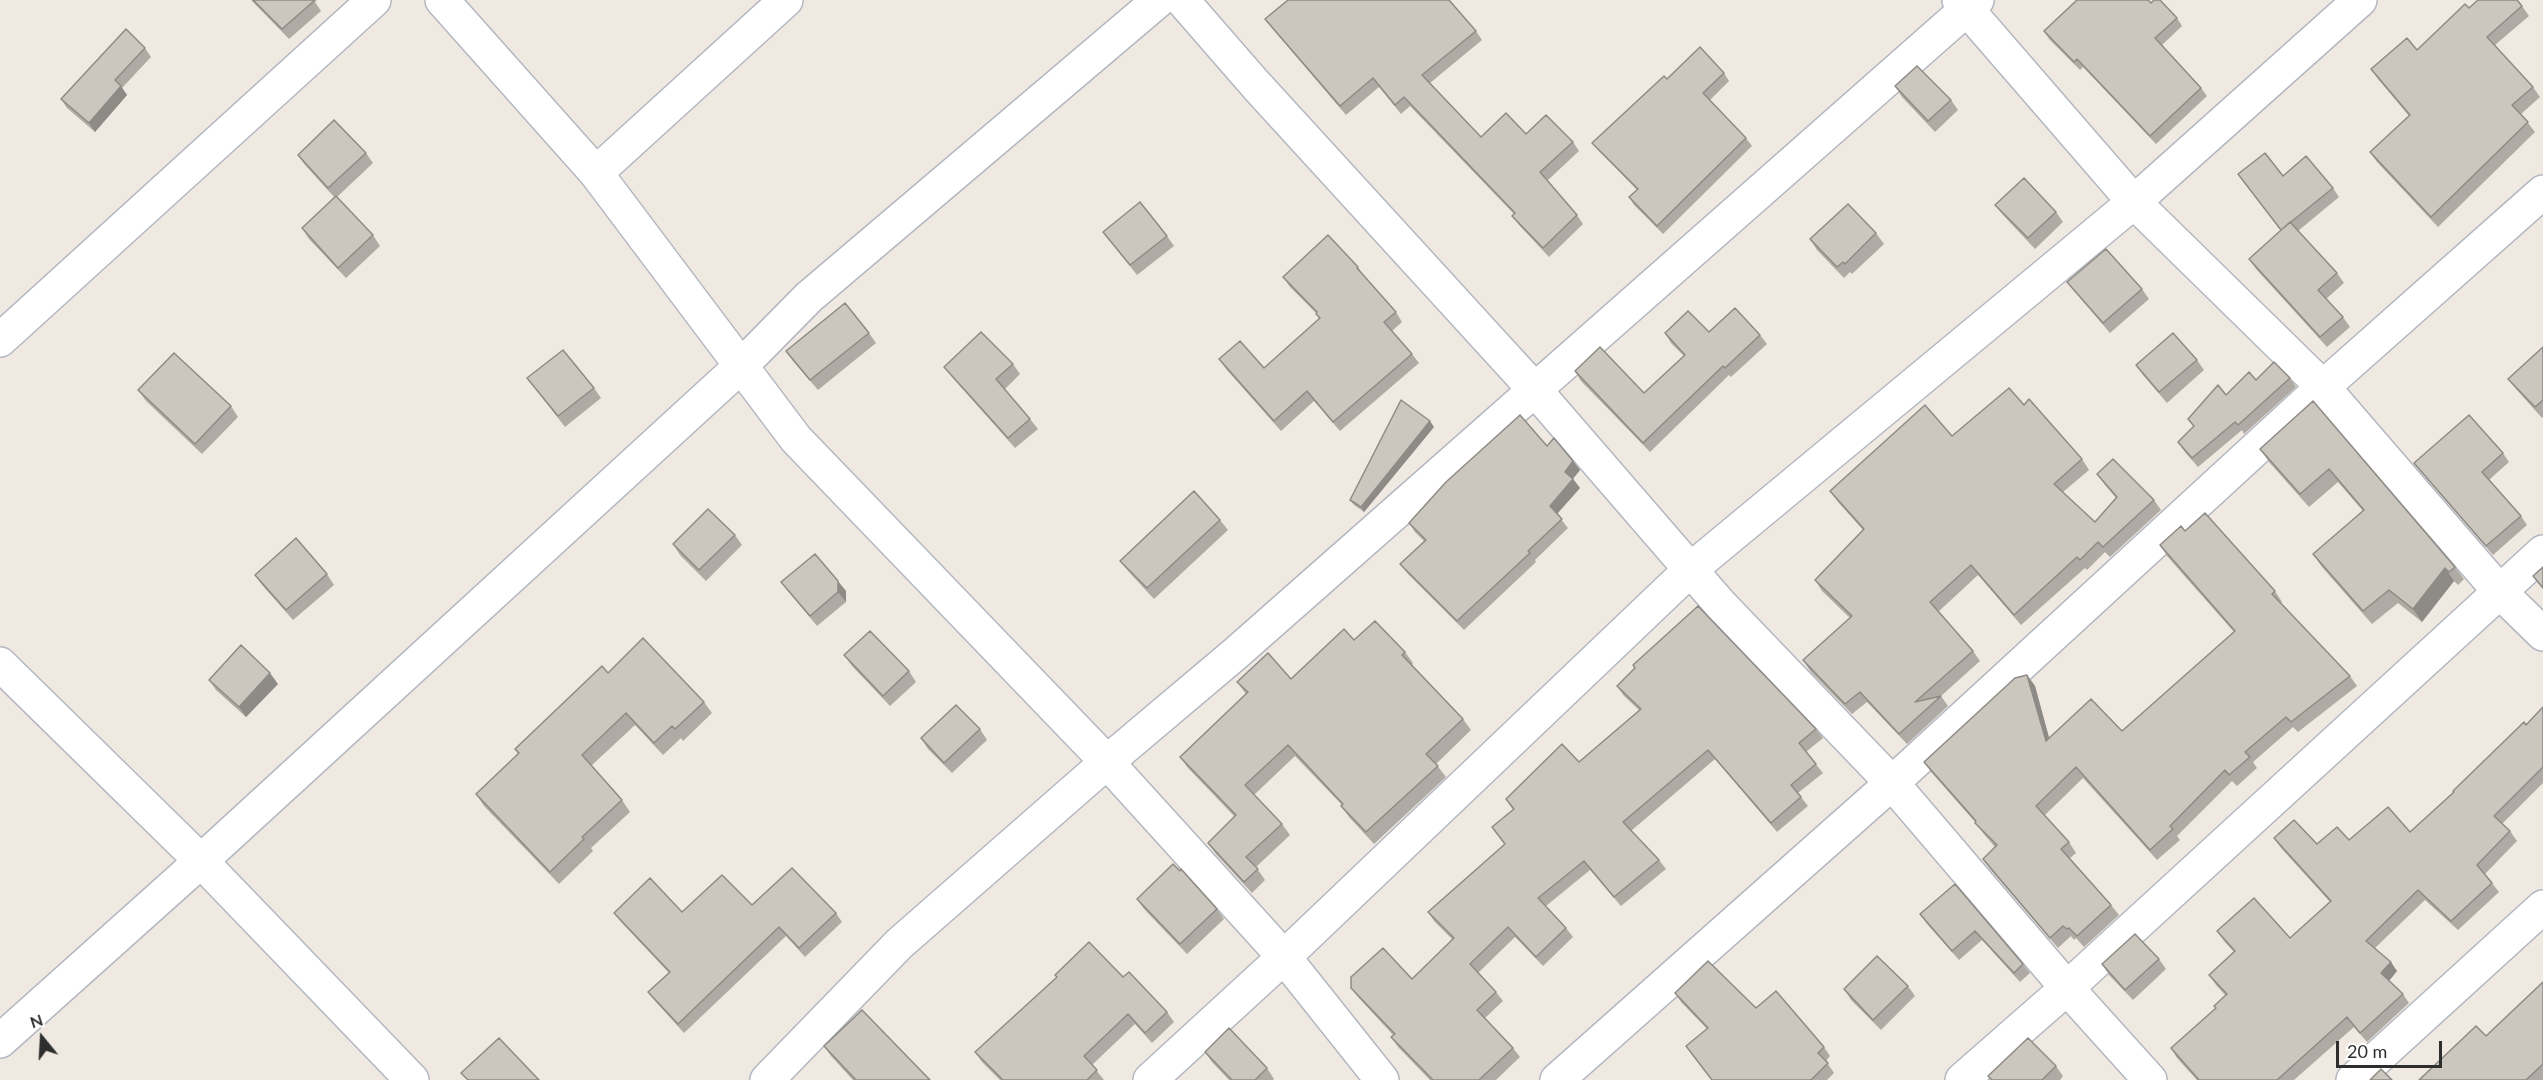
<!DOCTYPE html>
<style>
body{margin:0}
#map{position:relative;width:2543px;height:1080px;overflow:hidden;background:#efe9e1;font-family:Lato,sans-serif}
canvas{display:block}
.north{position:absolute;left:12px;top:1008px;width:60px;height:60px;-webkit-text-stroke:4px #fff;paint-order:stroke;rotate:342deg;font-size:16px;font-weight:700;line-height:24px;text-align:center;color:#2e2e2e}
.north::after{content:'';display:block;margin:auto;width:21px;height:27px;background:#2e2e2e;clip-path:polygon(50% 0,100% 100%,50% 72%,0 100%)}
.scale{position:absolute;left:2336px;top:1041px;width:106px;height:27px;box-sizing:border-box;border:3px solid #2e2e2e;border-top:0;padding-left:8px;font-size:18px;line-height:21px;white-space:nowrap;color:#2e2e2e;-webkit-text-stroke:4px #fff;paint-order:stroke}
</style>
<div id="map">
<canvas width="2543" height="1080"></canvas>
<div class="north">N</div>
<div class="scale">20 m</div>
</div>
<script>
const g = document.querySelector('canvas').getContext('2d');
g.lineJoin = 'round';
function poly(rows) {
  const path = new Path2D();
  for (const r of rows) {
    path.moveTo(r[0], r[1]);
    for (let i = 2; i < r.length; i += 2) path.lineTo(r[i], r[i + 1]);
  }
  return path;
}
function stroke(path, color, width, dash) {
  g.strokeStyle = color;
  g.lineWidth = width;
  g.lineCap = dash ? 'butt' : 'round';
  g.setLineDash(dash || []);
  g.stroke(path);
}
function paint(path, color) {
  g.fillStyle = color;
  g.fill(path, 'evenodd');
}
const street = poly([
 [442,0,596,173,796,439,1107,762,1284,957,1382,1080],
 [1182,0,1256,85,1535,390,1721,605,1892,783,2067,988,2150,1080],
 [1959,0,2134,202,2323,387,2500,592,2543,634],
 [596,173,786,0],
 [0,340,374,0],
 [0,664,201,861,412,1080],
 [0,1041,201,861,741,366,809,297,1159,0],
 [767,1080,899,944,1107,762,1235,654,1977,0],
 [1150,1080,1284,957,1690,570,2134,202,2360,0],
 [1557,1080,1892,783,2323,387,2543,192],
 [1962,1080,2067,988,2543,552],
 [2353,1080,2543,907]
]);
stroke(street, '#b4b7c1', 36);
stroke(street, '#fff', 33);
paint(poly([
 [251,0,317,0,315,2,321,11,289,39],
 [2151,3,2177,18,2182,26,2162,45,2201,88,2207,96,2156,144,2083,67,2080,70,2049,39,2044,31],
 [2522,6,2529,16,2495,45,2533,87,2540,97,2521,114,2535,132,2438,227,2377,162,2370,152,2409,116,2378,79,2371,69,2417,50,2469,8],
 [1265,19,1476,31,1482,40,1430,83,1481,137,1526,134,1573,142,1579,151,1547,181,1577,215,1583,224,1549,257,1519,225,1512,216,1514,214,1410,106,1401,114,1379,87,1346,115,1272,28],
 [145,48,151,57,122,88,127,95,95,132,67,108,61,99],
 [1724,73,1729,81,1710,100,1746,138,1752,146,1663,234,1634,205,1629,197,1637,190,1598,150,1592,143],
 [1895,86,1951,100,1958,110,1935,132,1902,97],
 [366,153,373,163,337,197,373,235,380,246,346,278,309,239,302,228,335,198,305,165,298,155],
 [2283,176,2333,188,2339,197,2298,231,2337,273,2344,283,2326,299,2343,317,2350,327,2327,347,2256,269,2249,259,2281,230,2244,182],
 [1995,205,2056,212,2063,222,2035,249,2003,215],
 [1103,232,1167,236,1174,246,1137,275],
 [1876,233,1884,244,1852,274,1850,272,1844,278,1817,250,1810,239],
 [1358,267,1364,277,1396,312,1402,322,1392,331,1412,354,1419,363,1340,431,1314,401,1281,431,1226,369,1219,359,1264,368,1319,319,1316,313,1290,287,1283,277],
 [2067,282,2142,289,2149,299,2110,333,2075,292],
 [1709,332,1760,335,1767,344,1731,377,1729,375,1650,452,1581,381,1575,371,1644,393,1684,356,1671,343,1665,333],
 [869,333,876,343,818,390,793,361,786,351],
 [2543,347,2543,417,2542,418,2516,389,2508,379],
 [2197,360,2204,370,2167,403,2143,375,2136,365],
 [1013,364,1020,374,1005,389,1030,419,1038,429,1015,448,952,377,944,367],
 [527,378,594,388,601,398,565,427],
 [2290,378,2296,387,2244,434,2242,430,2198,467,2184,451,2178,442,2194,427,2188,419,2226,395,2256,380],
 [138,390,231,406,238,417,202,454,146,401],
 [2313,401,2455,567,2464,579,2458,585,2454,581,2422,622,2398,603,2372,624,2322,567,2313,554,2363,511,2338,482,2309,507,2269,462,2260,449],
 [2024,405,2082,459,2089,470,2063,492,2095,522,2116,498,2105,485,2097,474,2154,500,2161,510,2110,557,2105,552,2087,570,2085,568,2021,625,1978,575,1938,612,1973,651,1980,661,1941,696,1948,706,1907,744,1867,702,1852,714,1810,671,1803,660,1850,618,1822,591,1815,580,1863,530,1838,502,1830,491],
 [1434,427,1364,512,1354,505,1350,500],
 [1547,446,1573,461,1580,470,1573,479,1580,488,1557,514,1568,528,1535,560,1536,562,1464,630,1407,573,1400,564,1424,541,1415,532,1409,523],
 [2503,453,2509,462,2489,480,2521,516,2527,525,2493,555,2421,472,2414,463],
 [1220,520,1228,530,1154,599,1128,571,1120,561],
 [2185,531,2275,591,2282,602,2281,603,2350,676,2357,686,2298,732,2293,727,2253,762,2257,768,2237,786,2232,781,2177,836,2180,840,2157,860,2083,778,2045,815,2069,842,2076,853,2070,858,2111,905,2119,915,2084,947,2076,938,2074,940,2071,936,2058,948,1990,869,1983,859,1995,847,1983,833,1975,822,1931,772,1924,762,2027,675,2035,686,2049,738,2122,731,2234,632,2167,556,2160,545],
 [735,535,742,545,706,581,680,555,673,544],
 [327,574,334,585,293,620,262,585,255,575],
 [781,582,846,591,846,602,817,626,789,592],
 [1354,640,1405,652,1413,663,1412,665,1463,719,1471,730,1436,764,1446,777,1374,844,1349,817,1341,806,1342,805,1295,756,1254,795,1282,824,1290,835,1256,867,1265,880,1252,893,1216,854,1208,843,1235,817,1188,768,1180,757,1246,694,1237,682,1291,679],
 [844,655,909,671,916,682,890,706,852,666],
 [608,673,704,702,712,713,683,741,681,738,663,755,635,725,591,766,622,800,630,812,591,848,593,851,559,884,484,806,476,794,518,754,515,749],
 [209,680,278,684,246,717,216,690],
 [1617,686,1816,729,1823,738,1806,752,1823,773,1798,793,1808,806,1777,832,1715,759,1631,831,1659,860,1666,869,1621,906,1590,870,1546,906,1566,928,1573,937,1543,966,1515,937,1478,973,1496,992,1503,1001,1485,1018,1513,1048,1520,1057,1496,1080,1430,1080,1398,1047,1391,1037,1393,1035,1358,997,1351,988,1412,979,1453,940,1434,921,1428,912,1505,844,1492,827,1513,810,1506,799,1579,762,1639,710,1624,696],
 [2543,707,2543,783,2502,824,2510,831,2517,841,2485,874,2499,892,2458,930,2425,900,2375,948,2397,971,2389,981,2403,994,2409,1003,2367,1042,2354,1027,2294,1080,2197,1080,2177,1058,2171,1048,2216,1008,2226,996,2216,985,2209,975,2234,952,2224,941,2217,931,2290,938,2330,902,2281,848,2274,838,2317,844,2410,832,2526,725],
 [980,729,987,740,952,773,928,749,921,738],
 [1955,884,2023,964,2030,973,2020,982,1982,940,1959,960,1927,924,1920,914],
 [1137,899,1217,909,1224,919,1187,954,1144,909],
 [752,905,836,913,842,922,805,957,786,936,684,1033,655,1001,648,992,669,973,621,922,614,913,682,912],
 [2159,959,2166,969,2133,1000,2109,975,2102,964],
 [1123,977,1167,1012,1174,1022,1152,1043,1135,1024,1092,1065,1104,1080,1000,1080,982,1062,975,1052],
 [2543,982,2543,1080,2419,1080,2486,1036],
 [1908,986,1915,996,1881,1030,1851,1000,1844,989],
 [1675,993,1756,1008,1824,1047,1830,1056,1826,1061,1834,1073,1827,1080,1712,1080,1686,1046,1707,1029,1681,1002],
 [824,1046,930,1080,853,1080,831,1056],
 [1205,1052,1267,1068,1274,1079,1273,1080,1229,1080,1212,1062],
 [2056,1066,2063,1076,2060,1080,1991,1080,1988,1076]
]), '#afaba4');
paint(poly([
 [121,86,127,95,95,132,89,123],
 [1430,421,1434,427,1364,512,1361,507],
 [1573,461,1580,470,1571,481,1565,472],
 [1573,479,1580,488,1556,515,1550,506],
 [2445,568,2454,581,2422,622,2413,609],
 [838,581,846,591,846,602,838,592],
 [270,673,278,684,246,717,239,707],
 [2027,675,2035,686,2053,752,2046,741],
 [2391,962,2397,971,2388,982,2381,973]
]), '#8e8b86');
const building = poly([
 [253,0,313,0,314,1,282,29,253,0],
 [1288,0,1449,0,1476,31,1422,75,1481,137,1506,113,1526,134,1546,115,1573,142,1540,172,1577,215,1543,248,1512,216,1515,213,1404,97,1395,105,1373,78,1340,106,1265,19,1288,0],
 [2077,0,2148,0,2151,3,2154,0,2160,0,2177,18,2155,38,2201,88,2150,136,2077,59,2074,62,2044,31,2077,0],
 [2478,0,2517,0,2522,6,2487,37,2533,87,2512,105,2528,122,2431,217,2370,152,2410,115,2371,69,2407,38,2417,50,2465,4,2469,8,2478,0],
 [126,29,145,48,115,80,121,86,89,123,61,99,126,29],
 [1700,47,1724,73,1703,93,1746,138,1657,226,1629,197,1638,189,1592,143,1664,76,1667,79,1700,47],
 [1917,66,1951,100,1928,121,1895,86,1917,66],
 [334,120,366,153,328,188,298,155,334,120],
 [2265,153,2283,176,2306,156,2333,188,2281,230,2238,174,2265,153],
 [2024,178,2056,212,2028,238,1995,205,2024,178],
 [336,196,373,235,338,268,302,228,336,196],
 [1140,202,1167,236,1130,265,1103,232,1140,202],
 [1848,204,1876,233,1845,264,1843,262,1837,267,1810,239,1848,204],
 [2290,222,2337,273,2318,290,2343,317,2320,337,2249,259,2290,222],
 [1328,235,1358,267,1357,268,1396,312,1384,322,1412,354,1333,422,1307,391,1274,421,1219,359,1240,341,1264,368,1320,318,1316,314,1317,312,1283,277,1328,235],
 [2106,249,2142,289,2103,323,2067,282,2106,249],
 [845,303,869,333,810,380,786,351,845,303],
 [1735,308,1760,335,1725,368,1723,366,1643,443,1575,371,1600,347,1644,393,1685,355,1665,333,1688,311,1709,332,1735,308],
 [981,332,1013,364,996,379,1030,419,1008,438,944,367,981,332],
 [2173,333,2197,360,2159,392,2136,365,2173,333],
 [2543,347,2543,400,2535,407,2508,379,2543,347],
 [563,350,594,388,558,416,527,378,563,350],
 [174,353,231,406,195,444,138,390,174,353],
 [2274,362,2290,378,2238,425,2235,422,2192,458,2178,442,2194,426,2188,419,2218,385,2226,395,2249,372,2256,380,2274,362],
 [2009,388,2024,405,2029,399,2082,459,2054,484,2095,522,2117,497,2097,474,2113,459,2154,500,2103,547,2098,542,2080,560,2077,557,2014,615,1971,565,1930,602,1973,651,1915,702,1941,696,1899,734,1860,692,1845,704,1803,660,1852,616,1815,580,1864,529,1830,491,1925,405,1952,436,2009,388],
 [1401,400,1430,421,1361,507,1350,500,1401,400],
 [2313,401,2455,567,2449,572,2445,568,2413,609,2389,590,2363,611,2313,554,2364,510,2329,469,2300,494,2260,449,2313,401],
 [1520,415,1547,446,1554,438,1573,461,1565,472,1573,479,1550,506,1562,519,1528,551,1530,553,1457,621,1400,564,1426,540,1409,523,1446,482,1520,415],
 [2469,415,2503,453,2482,472,2521,516,2486,546,2414,463,2469,415],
 [1194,491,1220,520,1147,588,1120,561,1194,491],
 [708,509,735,535,699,570,673,544,708,509],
 [2205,513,2275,591,2272,594,2350,676,2291,722,2286,717,2245,752,2250,757,2229,775,2225,770,2170,826,2173,829,2150,850,2076,767,2036,806,2069,842,2061,849,2111,905,2077,936,2069,928,2067,929,2063,926,2050,938,1983,859,1997,845,1975,823,1976,821,1924,762,2015,678,2027,675,2046,741,2091,699,2122,731,2235,631,2160,545,2181,526,2185,531,2205,513],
 [296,538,327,574,286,610,255,575,296,538],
 [815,554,838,581,838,592,810,616,781,582,815,554],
 [2543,567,2543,588,2533,576,2543,567],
 [1698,606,1816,729,1799,743,1816,764,1791,785,1801,797,1771,823,1708,750,1623,822,1659,860,1614,897,1584,861,1538,898,1566,928,1536,957,1508,927,1470,964,1496,992,1477,1010,1513,1048,1479,1080,1433,1080,1391,1037,1395,1034,1351,988,1351,977,1383,948,1412,979,1454,938,1428,912,1505,844,1492,827,1514,809,1506,799,1562,744,1579,762,1641,709,1617,686,1635,668,1633,665,1698,606],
 [1375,621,1405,652,1402,655,1463,719,1426,754,1438,766,1366,832,1341,806,1343,804,1288,745,1245,785,1282,824,1246,857,1258,869,1244,882,1208,843,1236,815,1180,757,1248,692,1237,682,1268,653,1291,679,1344,629,1354,640,1375,621],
 [870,631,909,671,883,696,844,655,870,631],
 [643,638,704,702,675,729,672,726,654,743,626,713,582,755,622,800,582,837,584,839,550,872,476,794,519,753,515,749,602,666,608,673,643,638],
 [241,645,270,673,239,707,209,680,241,645],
 [956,705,980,729,944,763,921,738,956,705],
 [2543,707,2543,767,2494,816,2510,831,2477,865,2492,883,2451,921,2418,890,2366,941,2391,962,2381,973,2403,994,2360,1033,2347,1017,2277,1080,2199,1080,2171,1048,2216,1008,2214,1006,2227,994,2209,975,2235,951,2217,931,2254,898,2290,938,2331,901,2274,838,2294,820,2317,844,2337,827,2349,840,2388,807,2410,832,2454,792,2453,791,2524,722,2526,725,2543,707],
 [1173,864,1180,871,1181,869,1217,909,1180,944,1137,899,1173,864],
 [792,868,836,913,799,948,779,927,678,1024,648,992,670,972,614,913,650,878,682,912,722,875,752,905,792,868],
 [1955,884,2023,964,2014,973,1975,931,1952,951,1920,914,1955,884],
 [2135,934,2159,959,2125,990,2102,964,2135,934],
 [1089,942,1123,977,1129,972,1167,1012,1145,1033,1128,1014,1084,1056,1097,1070,1087,1080,1003,1080,975,1052,1057,977,1055,975,1089,942],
 [1877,956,1908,986,1873,1020,1844,989,1877,956],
 [1708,961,1756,1008,1776,991,1824,1047,1818,1053,1828,1063,1811,1080,1712,1080,1686,1046,1708,1028,1675,993,1708,961],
 [2543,982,2543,1064,2526,1080,2419,1080,2476,1026,2486,1036,2543,982],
 [862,1010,930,1080,856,1080,824,1046,862,1010],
 [1229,1028,1267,1068,1255,1080,1232,1080,1205,1052,1229,1028],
 [499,1038,539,1080,468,1080,461,1073,499,1038],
 [2028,1038,2056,1066,2042,1080,1992,1080,1988,1076,2028,1038],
 [2381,1069,2392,1080,2370,1080,2381,1069]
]);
paint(building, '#cbc7bf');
stroke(building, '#8e8b86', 1.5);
</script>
